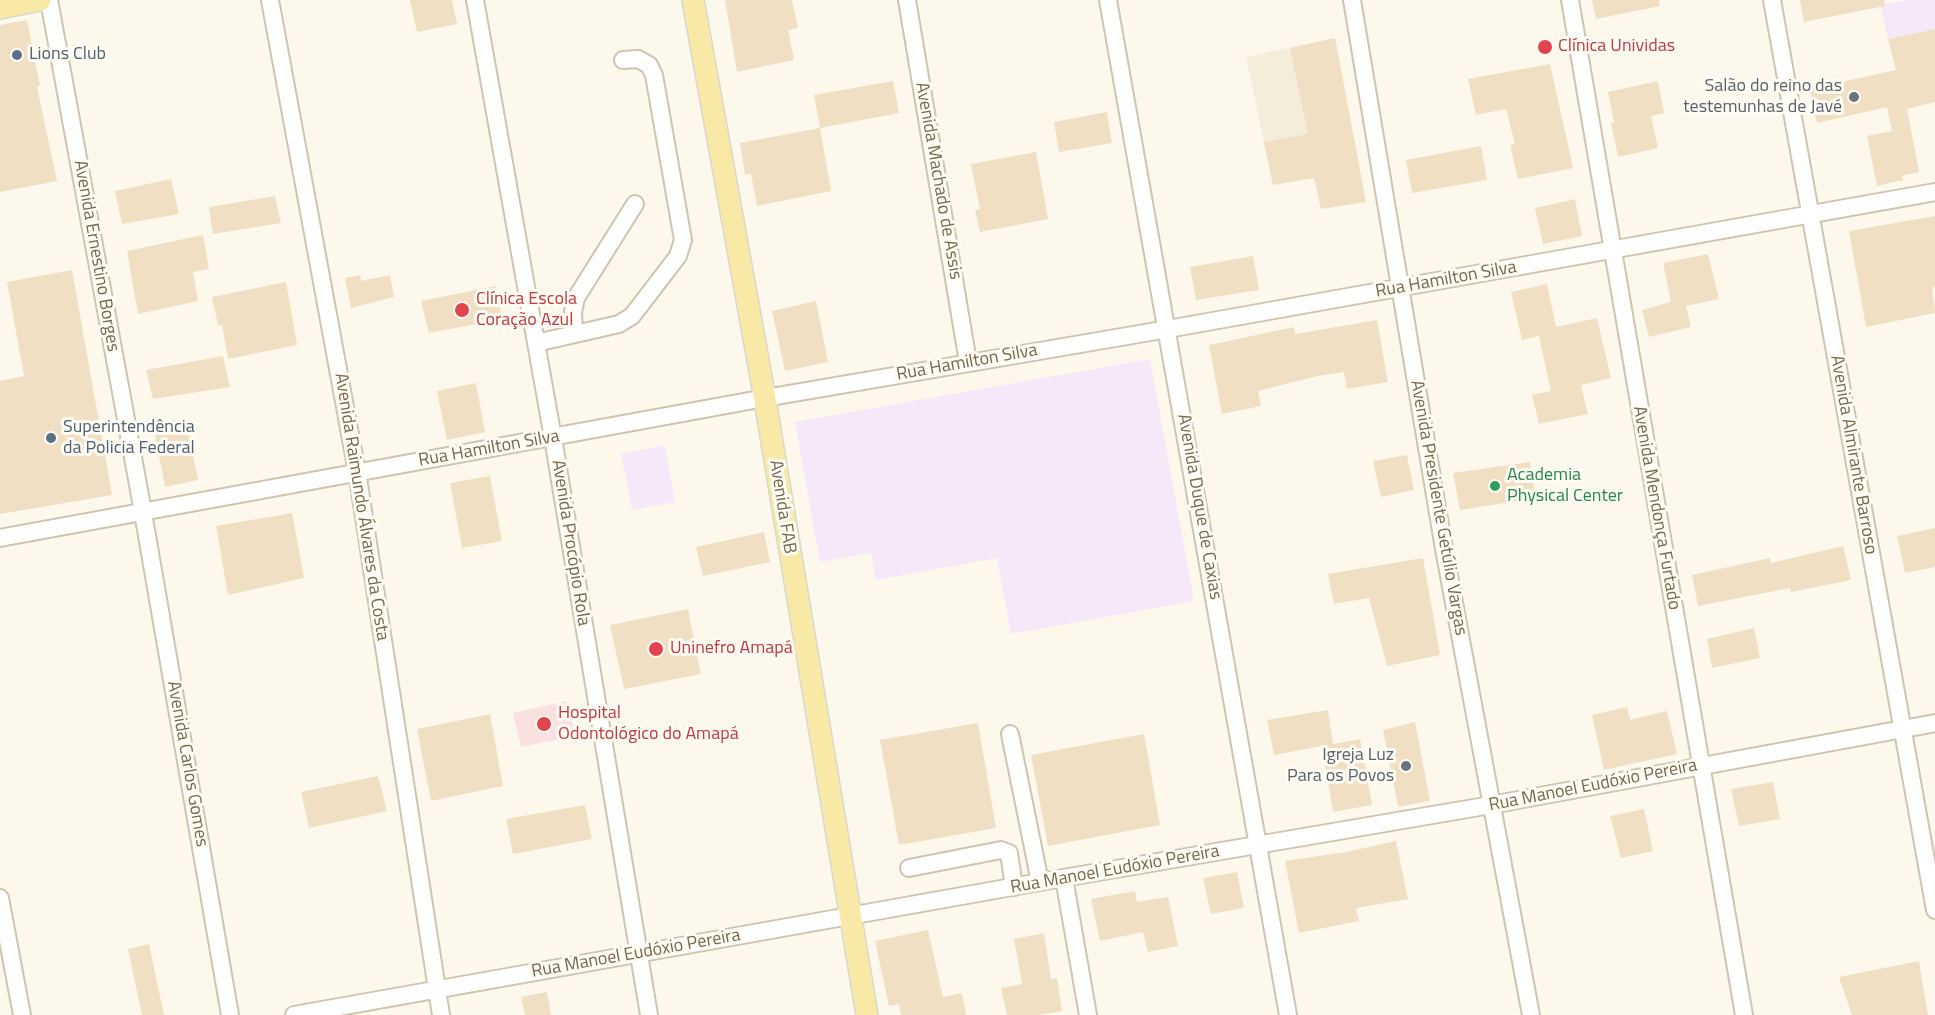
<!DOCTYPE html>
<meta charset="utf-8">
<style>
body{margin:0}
canvas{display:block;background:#fcf9ec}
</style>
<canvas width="1935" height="1015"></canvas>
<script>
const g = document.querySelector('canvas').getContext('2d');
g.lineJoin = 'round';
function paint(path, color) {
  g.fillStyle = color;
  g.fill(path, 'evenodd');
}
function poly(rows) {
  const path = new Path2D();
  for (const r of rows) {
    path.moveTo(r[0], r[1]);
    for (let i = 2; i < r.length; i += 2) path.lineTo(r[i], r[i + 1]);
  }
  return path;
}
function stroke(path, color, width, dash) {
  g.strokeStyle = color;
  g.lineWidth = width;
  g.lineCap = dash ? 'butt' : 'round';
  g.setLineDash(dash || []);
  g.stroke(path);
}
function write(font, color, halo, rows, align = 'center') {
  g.font = font + ' "Titillium Web",sans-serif';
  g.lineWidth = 6;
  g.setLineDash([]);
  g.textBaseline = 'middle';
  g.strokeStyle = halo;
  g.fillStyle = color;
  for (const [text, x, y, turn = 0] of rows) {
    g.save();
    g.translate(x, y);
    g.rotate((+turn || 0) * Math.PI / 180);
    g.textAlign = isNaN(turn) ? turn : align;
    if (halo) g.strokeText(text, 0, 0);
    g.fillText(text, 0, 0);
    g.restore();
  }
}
paint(poly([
 [1335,38,1360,170,1273,185,1246,57]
]), '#f4edda');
paint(poly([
 [1907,0,1935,0,1935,29,1888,39,1880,5],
 [1150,359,1194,601,1011,634,997,558,876,580,871,553,820,562,795,422],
 [665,445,675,502,632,510,621,454]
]), '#f6e8f9');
paint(poly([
 [567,701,575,736,521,747,513,713]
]), '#fae1df');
paint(poly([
 [410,0,452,0,457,24,417,32],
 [725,0,792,0,798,28,788,30,794,60,737,72],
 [1592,0,1659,0,1660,6,1596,19],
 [1800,0,1884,0,1885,6,1804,22],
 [27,20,40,86,37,87,57,181,0,192,0,25],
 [1935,29,1935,102,1907,109,1919,172,1902,176,1903,180,1877,186,1867,136,1892,131,1887,107,1817,123,1810,89,1896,70,1888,39],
 [1335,38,1366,202,1321,209,1314,178,1273,185,1264,142,1308,134,1290,48],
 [1550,64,1573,168,1518,179,1510,145,1515,144,1506,109,1476,115,1468,79],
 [893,81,899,113,820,128,814,95],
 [1658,81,1664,113,1651,116,1658,148,1618,157,1611,123,1614,123,1608,92],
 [1107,112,1112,143,1059,152,1054,122],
 [820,128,831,191,757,206,751,174,745,175,740,143],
 [1481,146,1487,180,1412,193,1406,160],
 [1036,152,1048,219,980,232,975,210,980,209,971,164],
 [171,179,179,214,122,224,115,191],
 [275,196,281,223,213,234,209,207],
 [1575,199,1582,236,1543,244,1535,208],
 [1935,216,1935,287,1932,288,1935,313,1866,327,1849,231],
 [203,235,209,269,193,272,198,301,138,314,127,251],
 [1708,254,1719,299,1686,306,1691,327,1649,337,1642,310,1671,302,1663,263],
 [1253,256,1259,290,1196,300,1190,267],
 [72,270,112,495,0,514,0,381,24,376,7,282],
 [360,275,361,281,390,275,394,297,351,308,345,278],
 [286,282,297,345,228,359,222,325,218,325,212,297],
 [1547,284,1556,327,1597,318,1611,378,1581,385,1588,414,1539,424,1532,395,1551,391,1539,336,1522,340,1511,292],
 [496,286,502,319,429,333,421,301],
 [816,301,828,362,785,371,772,311],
 [1377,320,1388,382,1347,389,1344,372,1318,376,1258,391,1261,406,1222,414,1209,345,1294,327,1295,334],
 [223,356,230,387,153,399,146,370],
 [476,383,485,432,447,440,437,391],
 [188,427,198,480,165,487,155,434],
 [1407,455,1414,490,1381,497,1373,461],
 [1530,462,1536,498,1460,510,1453,473],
 [490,476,502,541,462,548,450,483],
 [292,513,304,578,228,595,216,526],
 [1935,528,1935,567,1905,573,1897,536],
 [764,532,770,562,703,576,696,547],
 [1843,546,1851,580,1791,592,1790,588,1698,606,1692,575,1770,558,1771,563],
 [1423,558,1440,655,1387,666,1369,598,1334,604,1328,574],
 [688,609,701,674,624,689,610,625],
 [1754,628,1760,658,1712,668,1707,639],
 [1627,707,1630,720,1667,711,1677,754,1604,770,1592,715],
 [1328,710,1333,744,1360,739,1372,805,1333,812,1322,746,1274,755,1267,720],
 [490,714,503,786,431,801,417,729],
 [1415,722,1430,801,1398,807,1383,730],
 [978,723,996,828,899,845,880,740],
 [1144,734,1160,825,1048,846,1031,755],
 [378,776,387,811,309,828,301,792],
 [1773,782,1780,819,1739,826,1731,789],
 [585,805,592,839,513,854,506,819],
 [1644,809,1653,851,1621,858,1610,816],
 [1396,841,1408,899,1356,908,1359,921,1299,933,1285,861,1346,852],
 [1237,872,1244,908,1211,914,1203,878],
 [1135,891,1137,902,1168,897,1178,946,1148,952,1143,932,1100,941,1091,899],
 [928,930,943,997,962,993,966,1015,901,1015,899,1004,889,1006,875,941],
 [1044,933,1051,979,1057,978,1062,1011,1038,1015,1007,1015,1001,988,1022,984,1014,939],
 [149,944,164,1015,142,1015,128,949],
 [1919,961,1928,1015,1852,1015,1839,977],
 [547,992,551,1015,525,1015,521,997]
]), '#f1dfc4');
const minor = poly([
 [49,0,141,501,230,1015],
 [270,0,357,472,441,1015],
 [475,0,553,438,649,1015],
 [907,0,968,362],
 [1108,0,1288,1015],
 [1352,0,1444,549,1531,1015],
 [1570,0,1744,1015],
 [1772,0,1935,910],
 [574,333,573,312,576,298,635,204],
 [536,343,619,324,632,316,678,256,683,240,654,75,649,65,638,59,623,60],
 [0,538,765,398,1168,329,1935,192],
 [1010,734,1040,882],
 [909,868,1001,850,1009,853,1014,887],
 [1064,878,1088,1015],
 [0,898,22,1015],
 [294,1015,1040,882,1491,805,1935,723]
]);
const major = poly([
 [693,0,763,388,867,1015],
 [0,8,40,0]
]);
stroke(minor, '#cfc4b0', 20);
stroke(major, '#dcd7d1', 24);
stroke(minor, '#fff', 16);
stroke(major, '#f8e9a7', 21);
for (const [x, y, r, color] of [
 [1545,47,8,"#e0444e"],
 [17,55,6,"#5c6f8a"],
 [1854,97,6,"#6b7280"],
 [462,310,8,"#e0444e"],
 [51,438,6,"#5c6f8a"],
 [1495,486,6,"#2e9e5b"],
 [656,649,8,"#e0444e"],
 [544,724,8,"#e0444e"],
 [1406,766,6,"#6b7280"]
]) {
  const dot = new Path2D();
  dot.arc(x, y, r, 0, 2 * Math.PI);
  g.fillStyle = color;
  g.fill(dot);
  stroke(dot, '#fffcf3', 2);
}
write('18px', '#be3a42', '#fffcf3', [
 ["Clínica Unividas",1558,47],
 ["Clínica Escola",476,300],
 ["Coração Azul",476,321],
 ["Uninefro Amapá",670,649],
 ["Hospital",558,714],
 ["Odontológico do Amapá",558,735]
], 'left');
write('18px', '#4e5e75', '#fffcf3', [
 ["Lions Club",29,55],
 ["Superintendência",63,428],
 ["da Policia Federal",63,449]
], 'left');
write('18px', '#5b616d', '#fffcf3', [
 ["Salão do reino das",1842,87],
 ["testemunhas de Javé",1842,108],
 ["Igreja Luz",1394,756],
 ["Para os Povos",1394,777]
], 'right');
write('18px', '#78654e', '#fffcf3', [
 ["Avenida Machado de Assis",938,181,80],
 ["Avenida Ernestino Borges",96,256,80],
 ["Rua Hamilton Silva",1446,280,-10],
 ["Rua Hamilton Silva",967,363,-10],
 ["Rua Hamilton Silva",489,449,-10],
 ["Avenida Almirante Barroso",1853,455,80],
 ["Avenida Raimundo Álvares da Costa",361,507,81],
 ["Avenida FAB",782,507,81],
 ["Avenida Duque de Caxias",1199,507,80],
 ["Avenida Presidente Getúlio Vargas",1438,508,80],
 ["Avenida Mendonça Furtado",1656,508,80],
 ["Avenida Procópio Rola",570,543,81],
 ["Avenida Carlos Gomes",187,764,80],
 ["Rua Manoel Eudóxio Pereira",1593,786,-11],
 ["Rua Manoel Eudóxio Pereira",1115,870,-10],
 ["Rua Manoel Eudóxio Pereira",636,954,-10]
]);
write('18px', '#27864d', '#fffcf3', [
 ["Academia",1507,476],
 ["Physical Center",1507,497]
], 'left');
</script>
